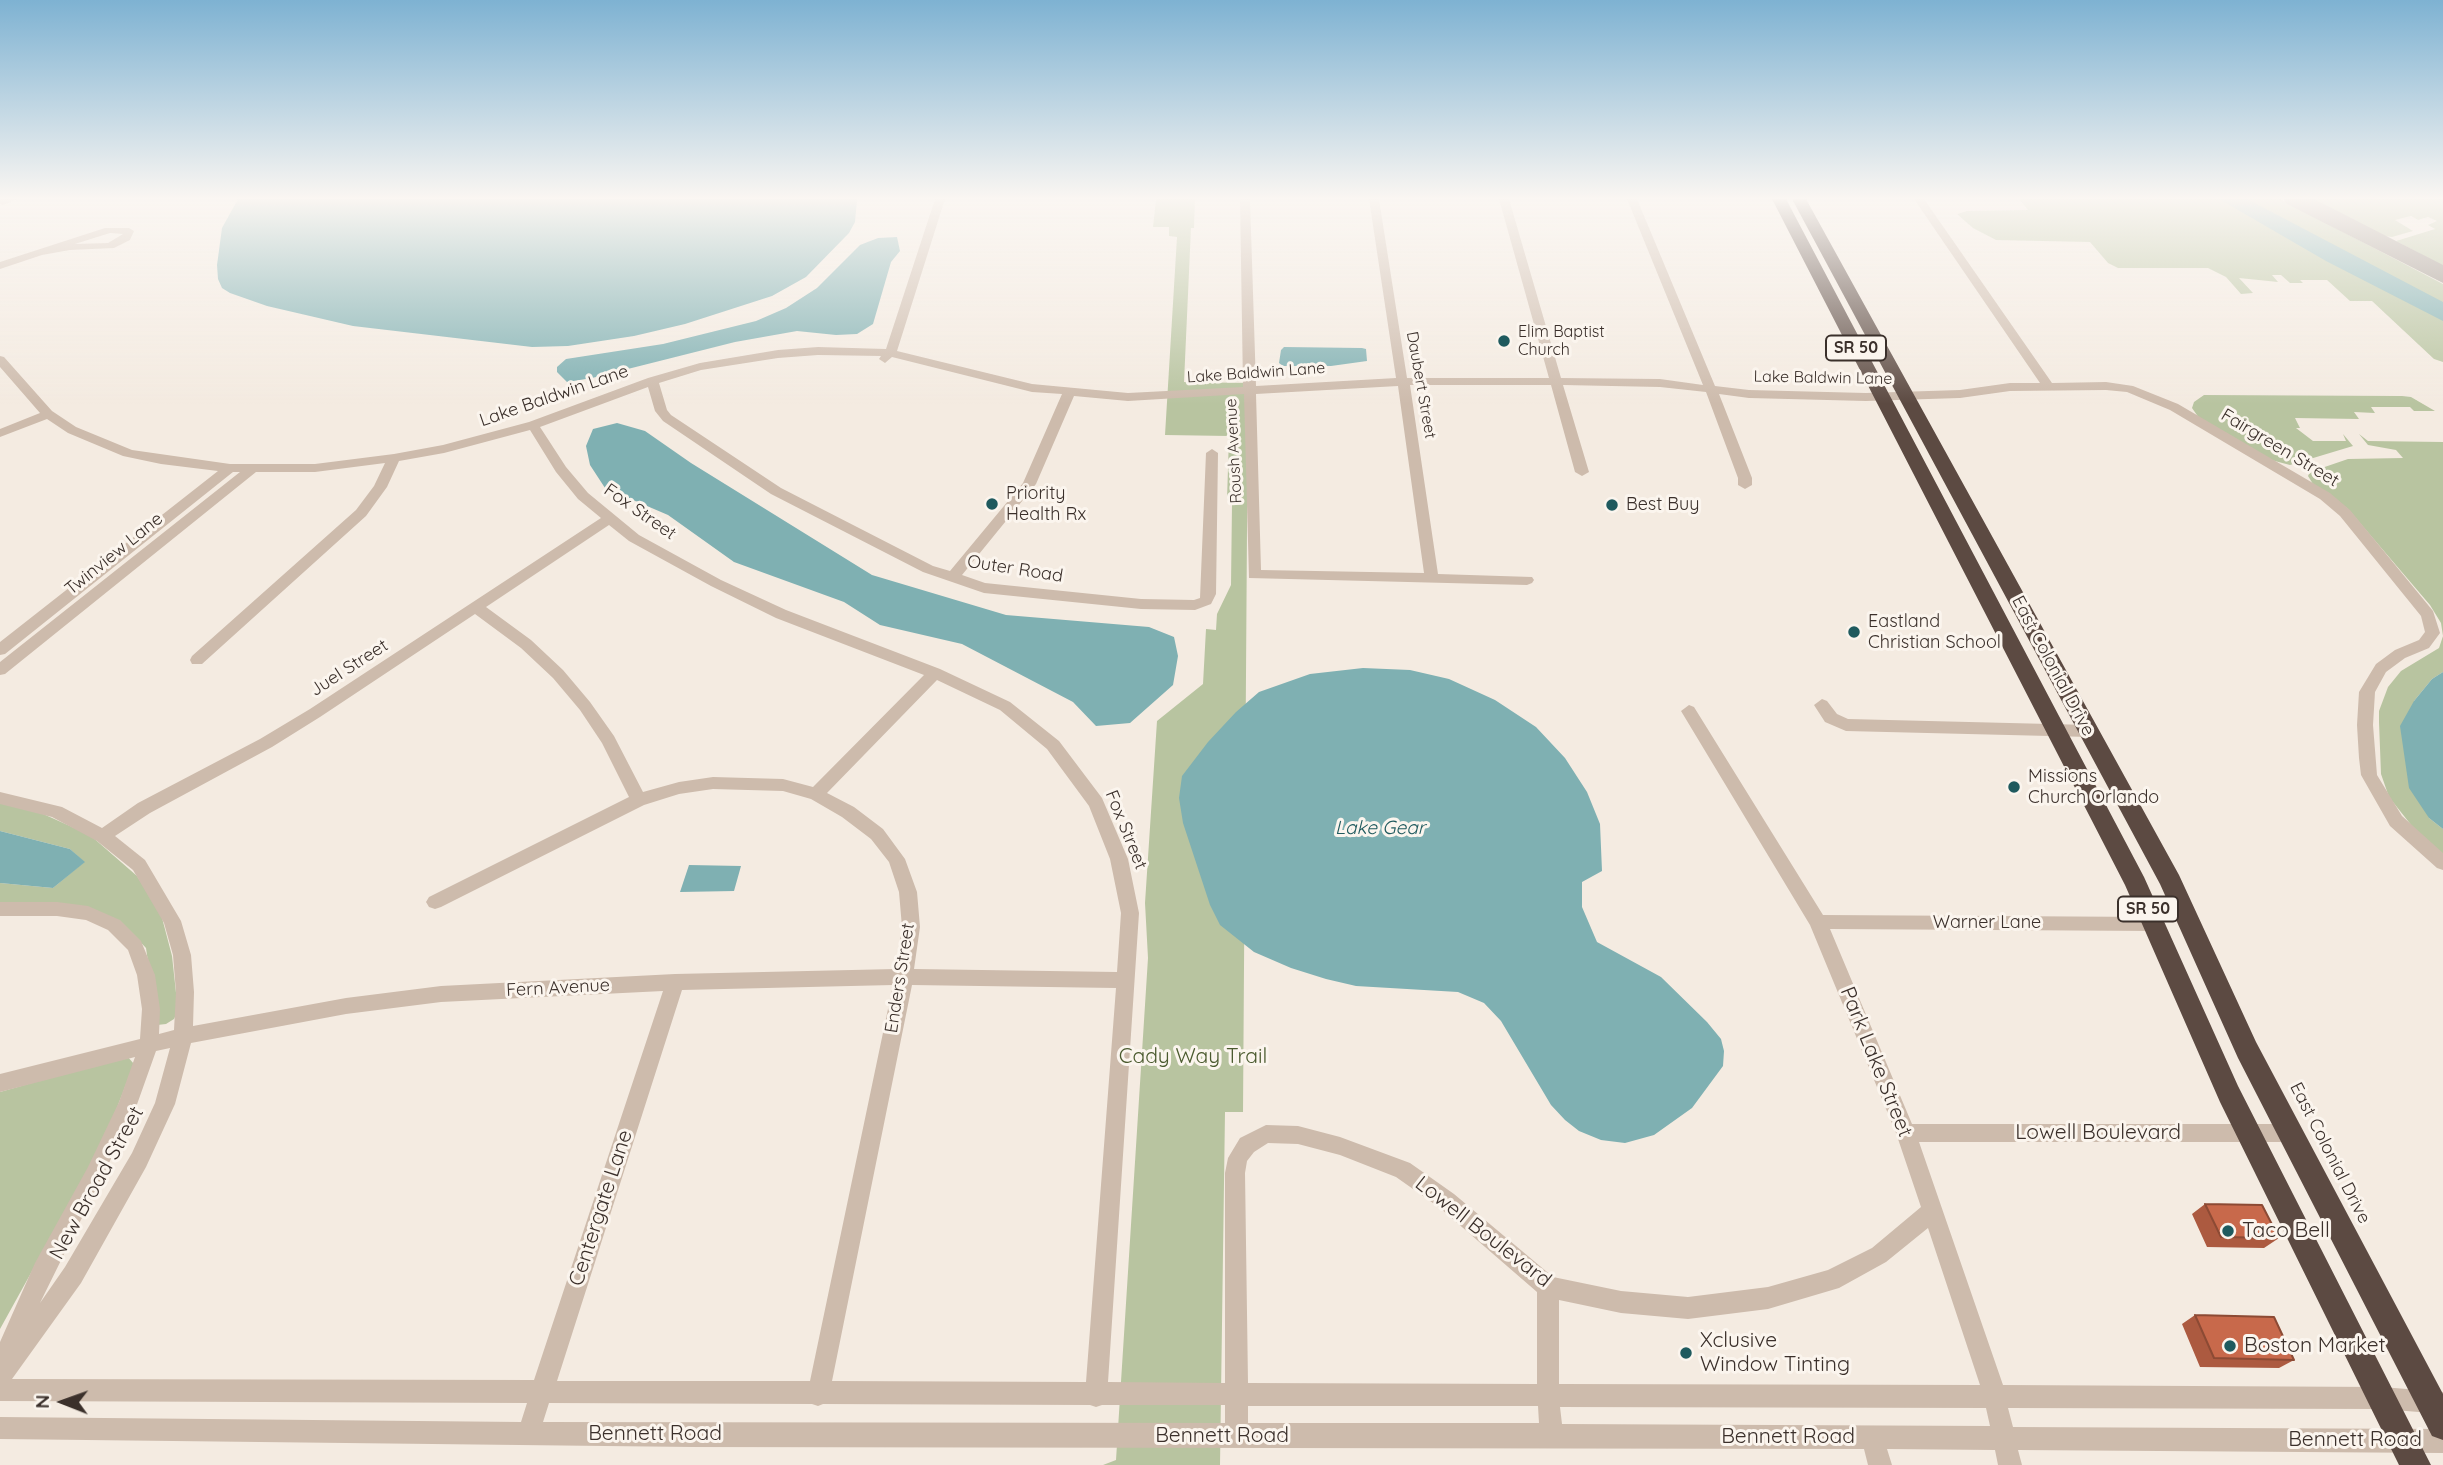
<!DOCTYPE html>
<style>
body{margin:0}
#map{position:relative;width:2443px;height:1465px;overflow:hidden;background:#f4ebe1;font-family:Quicksand,sans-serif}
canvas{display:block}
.north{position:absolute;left:28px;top:1367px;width:70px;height:70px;-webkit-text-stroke:5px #fbf5ee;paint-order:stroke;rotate:271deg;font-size:19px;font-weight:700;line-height:28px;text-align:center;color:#3b302b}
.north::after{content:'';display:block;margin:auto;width:24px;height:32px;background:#3b302b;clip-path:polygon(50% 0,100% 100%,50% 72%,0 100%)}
</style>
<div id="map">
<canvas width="2443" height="1465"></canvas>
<div class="north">N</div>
</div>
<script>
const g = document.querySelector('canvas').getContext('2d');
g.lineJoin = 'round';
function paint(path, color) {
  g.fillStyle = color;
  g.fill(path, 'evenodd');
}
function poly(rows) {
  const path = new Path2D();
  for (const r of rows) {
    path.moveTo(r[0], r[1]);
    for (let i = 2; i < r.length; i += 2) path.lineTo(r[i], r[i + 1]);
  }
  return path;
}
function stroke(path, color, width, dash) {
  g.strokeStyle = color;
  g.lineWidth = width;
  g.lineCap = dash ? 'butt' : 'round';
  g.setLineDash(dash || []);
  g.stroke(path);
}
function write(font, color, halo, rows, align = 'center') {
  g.font = font + ' Quicksand,sans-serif';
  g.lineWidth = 6;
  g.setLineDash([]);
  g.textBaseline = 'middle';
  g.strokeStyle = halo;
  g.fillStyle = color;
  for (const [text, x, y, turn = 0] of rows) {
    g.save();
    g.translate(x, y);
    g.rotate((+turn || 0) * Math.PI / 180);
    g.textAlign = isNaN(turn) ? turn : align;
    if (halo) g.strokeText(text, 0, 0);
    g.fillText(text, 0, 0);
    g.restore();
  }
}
paint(poly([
 [1156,199,1195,199,1194,228,1191,228,1184,382,1248,383,1243,1112,1225,1112,1220,1465,1103,1465,1116,1460,1148,958,1145,903,1157,721,1203,684,1206,629,1216,630,1217,614,1231,585,1232,504,1227,500,1229,436,1165,435,1177,237,1169,236,1169,227,1153,227],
 [2019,199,2280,199,2443,284,2443,362,2434,359,2372,301,2350,301,2327,280,2300,280,2303,283,2290,283,2281,275,2272,275,2278,282,2239,278,2253,293,2241,294,2226,277,2208,268,2118,268,2108,263,2090,242,1996,240,1973,228,1957,214,1967,211,2028,210],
 [2311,199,2443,199,2443,266,2396,241,2435,229,2428,225,2437,221,2428,217,2418,220,2411,216,2395,220,2413,231,2392,237,2384,236],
 [2204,395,2402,396,2411,397,2435,411,2414,411,2410,407,2371,407,2375,413,2354,412,2359,419,2295,418,2300,428,2296,428,2313,441,2346,441,2343,434,2353,446,2290,465,2271,460,2199,418,2192,408,2194,402],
 [2359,434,2368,441,2443,442,2443,672,2432,679,2414,701,2429,818,2443,829,2443,858,2423,840,2389,797,2381,774,2379,722,2379,711,2388,687,2401,671,2439,648,2443,636,2441,623,2430,605,2348,509,2313,484,2308,476,2310,472,2348,459,2403,458,2396,450,2368,445],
 [0,803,41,813,90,835,137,876,161,914,172,956,178,1011,174,1019,166,1024,157,1025,146,948,127,928,93,911,0,906,0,883,53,888,84,862,70,849,0,831],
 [127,1056,134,1064,104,1141,0,1329,0,1092]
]), '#b8c4a0');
paint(poly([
 [238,199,857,199,857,200,855,222,849,233,806,277,772,296,685,324,634,336,568,346,532,347,353,326,267,306,230,293,222,288,218,279,217,265,222,228],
 [2219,199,2247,199,2443,302,2443,321,2326,261],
 [897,237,900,251,891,262,873,324,857,334,836,335,797,331,735,342,592,378,567,382,557,372,557,367,566,359,663,344,756,321,786,308,817,288,860,245,878,238],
 [1284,347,1362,348,1366,349,1367,361,1331,366,1283,366,1279,363,1281,350],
 [617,423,645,431,691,463,872,575,1006,615,1149,627,1174,637,1178,656,1173,685,1130,723,1096,726,1073,702,962,644,880,625,844,602,734,562,668,515,605,488,590,465,586,446,593,429],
 [1363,668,1410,670,1449,679,1495,700,1536,727,1565,758,1587,792,1600,824,1602,871,1582,882,1582,907,1597,942,1661,977,1707,1022,1721,1039,1724,1051,1723,1066,1692,1108,1654,1135,1625,1143,1601,1140,1579,1131,1565,1120,1551,1105,1501,1021,1484,1003,1458,992,1356,986,1326,979,1291,968,1254,952,1220,925,1210,905,1183,823,1179,798,1182,776,1208,742,1236,712,1259,692,1310,674],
 [2443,672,2443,829,2429,818,2409,788,2400,726,2414,701,2432,679],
 [0,831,70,849,85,862,53,888,0,883],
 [689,865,741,866,734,891,680,892]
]), '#7fb0b2');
paint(poly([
 [2283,199,2314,199,2443,265,2443,283,2287,204,2283,199]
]), '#988e86');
paint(poly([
 [0,199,18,199,3,205,0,204,0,199],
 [935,199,945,199,897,351,1032,384,1128,393,1243,387,1240,199,1250,199,1256,386,1396,378,1369,199,1379,199,1407,378,1549,378,1499,199,1509,199,1561,378,1660,379,1703,385,1627,199,1637,199,1715,386,1749,390,1866,393,1960,390,2010,383,2040,383,1914,199,1924,199,2052,383,2106,382,2133,386,2178,404,2330,493,2350,510,2433,611,2440,633,2429,648,2405,658,2386,672,2375,692,2373,725,2377,775,2402,816,2443,853,2443,870,2437,868,2390,826,2361,775,2359,758,2357,725,2359,692,2376,664,2395,650,2419,640,2425,632,2421,616,2340,516,2320,499,2170,410,2127,392,2106,390,2010,391,1960,398,1866,401,1749,398,1719,394,1752,478,1752,485,1745,489,1738,485,1738,478,1706,392,1660,387,1563,385,1589,472,1582,476,1575,472,1551,385,1410,385,1438,574,1532,577,1534,580,1532,583,1527,585,1249,578,1244,394,1128,401,1074,396,1036,484,962,575,985,583,1141,599,1194,600,1200,598,1206,453,1212,449,1218,453,1216,594,1211,604,1195,610,1141,609,984,593,923,572,771,494,663,421,655,411,648,387,540,427,566,467,588,493,639,535,721,580,786,610,940,669,1010,702,1059,741,1102,798,1128,859,1139,913,1108,1382,1225,1383,1225,1173,1228,1158,1240,1138,1266,1125,1298,1126,1340,1137,1410,1163,1454,1194,1553,1277,1621,1291,1688,1297,1768,1287,1828,1270,1872,1248,1921,1207,1896,1133,1810,925,1681,711,1689,705,1694,707,1823,915,2155,917,2161,919,2164,924,2161,929,2155,931,1830,929,1912,1124,2291,1124,2298,1126,2301,1133,2298,1140,2291,1142,1919,1142,2003,1385,2382,1387,2443,1392,2443,1414,2382,1409,2008,1408,2013,1427,2443,1429,2443,1453,2018,1450,2022,1465,1998,1465,1995,1450,1887,1449,1892,1465,1868,1465,1864,1449,692,1447,0,1439,0,1417,521,1422,527,1403,0,1401,0,1342,35,1263,88,1167,119,1102,135,1057,0,1092,0,1074,140,1039,142,1009,137,975,128,950,108,930,86,920,57,916,0,916,0,902,57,902,88,906,120,920,141,941,155,975,160,1009,159,1034,174,1030,176,992,173,955,164,923,133,870,97,841,52,817,0,804,0,792,62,807,102,828,138,803,260,739,310,709,601,518,578,499,556,472,530,430,444,453,399,461,387,487,366,516,202,664,192,664,190,660,192,656,356,510,374,486,385,463,315,472,256,472,5,674,0,675,0,662,240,472,233,472,5,654,0,655,0,642,218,471,161,464,123,456,68,433,47,419,0,437,0,429,40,413,0,367,0,356,4,357,52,411,76,427,132,450,230,464,315,464,394,454,443,445,529,422,648,378,700,363,778,350,818,347,886,349,935,199],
 [818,355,881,356,879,359,885,363,892,357,1032,392,1062,394,1023,483,950,571,933,566,781,488,671,415,667,410,659,383,701,370,778,358,818,355],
 [1398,386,1424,573,1261,570,1256,394,1398,386],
 [609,525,629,541,711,586,776,618,924,675,813,787,783,779,713,777,679,782,643,792,614,736,590,702,563,670,531,640,486,607,609,525],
 [475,614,521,648,553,678,580,710,602,743,629,797,429,897,426,902,429,907,435,909,441,907,644,805,679,794,713,789,783,791,811,799,842,817,871,839,889,862,899,892,902,927,896,969,675,974,441,986,346,998,193,1026,194,992,191,955,181,921,145,860,115,836,150,813,272,747,320,717,475,614],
 [937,680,1000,710,1047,749,1089,806,1110,859,1121,913,1117,972,914,969,920,927,917,892,905,859,883,829,854,807,827,793,937,680],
 [893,985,810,1381,557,1381,682,990,893,985],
 [912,985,1116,988,1086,1382,832,1381,912,985],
 [663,991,534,1380,12,1379,81,1283,146,1167,175,1104,191,1043,346,1014,441,1002,663,991],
 [170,1048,155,1103,132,1153,65,1267,40,1303,135,1110,156,1051,170,1048],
 [1268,1143,1298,1144,1340,1155,1396,1177,1440,1208,1537,1292,1537,1384,1248,1383,1245,1173,1247,1161,1254,1152,1268,1143],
 [1928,1228,1980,1385,1559,1384,1559,1300,1621,1313,1688,1319,1768,1309,1839,1288,1886,1262,1928,1228],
 [549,1403,812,1404,818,1406,823,1404,1090,1405,1096,1407,1102,1405,1225,1405,1225,1423,543,1422,549,1403],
 [1248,1406,1538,1406,1539,1423,1248,1423,1248,1406],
 [1560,1407,1986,1408,1990,1426,1562,1424,1560,1407],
 [105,228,129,228,134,231,130,240,114,248,70,250,42,255,0,269,0,262,105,228],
 [110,233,123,234,108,243,75,244,110,233],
 [1822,699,1827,701,1837,714,1848,719,2090,725,2098,731,2090,737,1846,731,1825,722,1814,705,1822,699]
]), '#cdbbac');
paint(poly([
 [1772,199,1786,199,2144,877,2238,1086,2431,1465,2399,1465,2220,1102,2125,885,1772,199],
 [1792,199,1806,199,2179,875,2256,1042,2443,1394,2443,1440,2432,1436,2238,1058,2160,884,1792,199]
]), '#5c4a42');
paint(poly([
 [2205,1204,2279,1238,2264,1248,2207,1247,2192,1214],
 [2195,1315,2294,1360,2279,1368,2200,1367,2182,1324]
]), '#ac5a40');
const building = poly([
 [2205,1204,2262,1205,2279,1238,2221,1237,2205,1204],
 [2195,1315,2274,1317,2294,1360,2214,1358,2195,1315]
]);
paint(building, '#c8694b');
stroke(building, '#8c4a34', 2);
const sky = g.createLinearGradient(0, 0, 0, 404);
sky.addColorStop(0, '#7eb2d2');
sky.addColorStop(0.49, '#faf6f2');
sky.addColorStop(1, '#faf6f200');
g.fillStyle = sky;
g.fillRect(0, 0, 2443, 404);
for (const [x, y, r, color] of [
 [1504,341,7,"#1f5a5e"],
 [992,504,7,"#1f5a5e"],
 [1612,505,7,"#1f5a5e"],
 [1854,632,7,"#1f5a5e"],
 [2014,787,7,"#1f5a5e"],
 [2228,1231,7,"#1f5a5e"],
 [2230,1346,7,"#1f5a5e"],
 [1686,1353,7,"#1f5a5e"]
]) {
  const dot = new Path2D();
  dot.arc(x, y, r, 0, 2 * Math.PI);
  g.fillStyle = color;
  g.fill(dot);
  stroke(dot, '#fbf5ee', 2.5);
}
write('16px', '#3b302b', '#fbf5ee', [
 ["Elim Baptist",1518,332],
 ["Church",1518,350]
], 'left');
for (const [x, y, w] of [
 [1856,348,60],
 [2148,909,60]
]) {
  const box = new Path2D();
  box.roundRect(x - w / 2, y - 12.5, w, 25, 5);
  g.fillStyle = '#fbf5ee';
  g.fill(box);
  stroke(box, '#3b302b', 2);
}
write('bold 16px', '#3b302b', null, [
 ["SR 50",1856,348],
 ["SR 50",2148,909]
]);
write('16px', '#3b302b', '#fbf5ee', [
 ["Lake Baldwin Lane",1256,373,-4],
 ["Lake Baldwin Lane",1823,378,1],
 ["Daubert Street",1421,385,80],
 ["Roush Avenue",1234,451,-93]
]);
write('18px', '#3b302b', '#fbf5ee', [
 ["Lake Baldwin Lane",554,396,-19],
 ["Fairgreen Street",2280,448,31],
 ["Fox Street",640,512,35],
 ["Twinview Lane",114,554,-39],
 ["Outer Road",1015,569,9],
 ["East Colonial Drive",2053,666,62],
 ["Juel Street",349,668,-33],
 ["Fox Street",1126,830,68],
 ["Warner Lane",1987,923],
 ["Enders Street",900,978,-81],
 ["Fern Avenue",558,988,-3],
 ["East Colonial Drive",2330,1153,63]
]);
write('18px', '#3b302b', '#fbf5ee', [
 ["Priority",1006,494],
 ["Health Rx",1006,515],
 ["Best Buy",1626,505],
 ["Eastland",1868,622],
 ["Christian School",1868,643],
 ["Missions",2028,777],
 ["Church Orlando",2028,798]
], 'left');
write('italic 19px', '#1f5a5e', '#fbf5ee', [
 ["Lake Gear",1380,828]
]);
write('21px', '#4a5a2e', '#fbf5ee', [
 ["Cady Way Trail",1193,1057]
]);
write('21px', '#3b302b', '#fbf5ee', [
 ["Park Lake Street",1876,1062,68],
 ["Lowell Boulevard",2098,1133],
 ["New Broad Street",97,1183,-61],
 ["Centergate Lane",601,1208,-72],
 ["Lowell Boulevard",1483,1232,38],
 ["Bennett Road",655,1434],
 ["Bennett Road",1222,1436],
 ["Bennett Road",1788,1437],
 ["Bennett Road",2355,1440]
]);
write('21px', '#3b302b', '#fbf5ee', [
 ["Taco Bell",2242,1231],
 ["Xclusive",1700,1341],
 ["Window Tinting",1700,1365],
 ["Boston Market",2244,1346]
], 'left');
</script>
